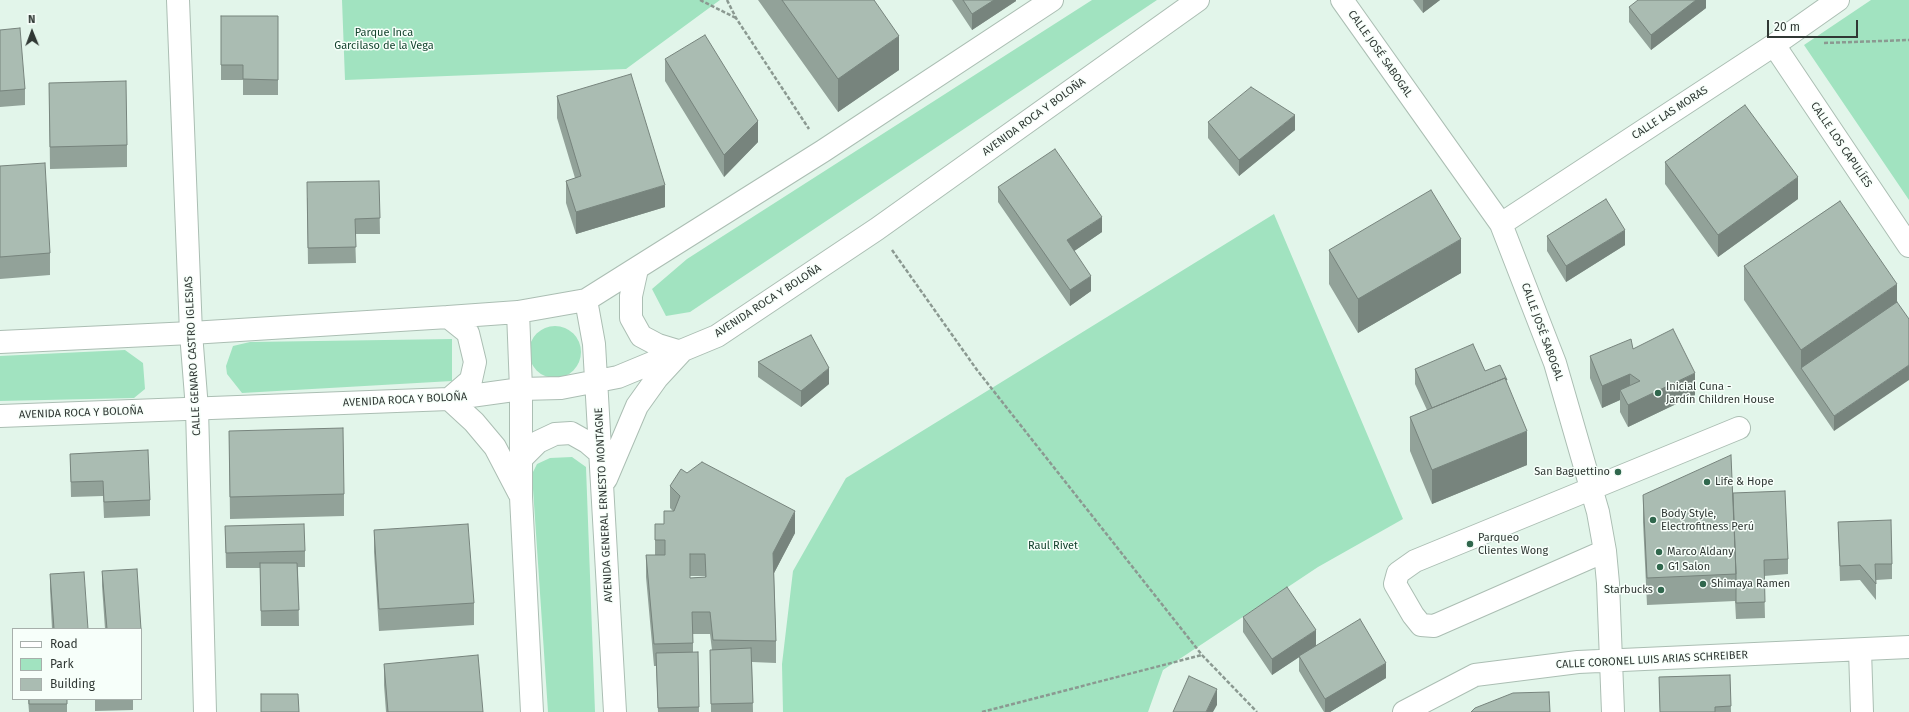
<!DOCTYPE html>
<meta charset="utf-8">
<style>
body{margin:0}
#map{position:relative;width:1909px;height:712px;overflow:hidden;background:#e2f5ea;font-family:"Fira Sans",sans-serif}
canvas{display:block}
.legend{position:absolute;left:12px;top:628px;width:130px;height:72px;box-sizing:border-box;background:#f7fffa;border:1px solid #a7afab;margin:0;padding:5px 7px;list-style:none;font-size:12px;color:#303834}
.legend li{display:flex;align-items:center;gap:8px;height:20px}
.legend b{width:20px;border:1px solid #a7afab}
.north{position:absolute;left:12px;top:12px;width:40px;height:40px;-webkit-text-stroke:3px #f7fffa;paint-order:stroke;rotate:359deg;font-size:11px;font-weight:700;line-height:16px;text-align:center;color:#303834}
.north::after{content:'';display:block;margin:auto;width:14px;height:18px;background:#303834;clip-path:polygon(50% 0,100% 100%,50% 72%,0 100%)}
.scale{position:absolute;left:1767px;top:20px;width:91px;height:18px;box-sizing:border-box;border:2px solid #303834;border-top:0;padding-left:5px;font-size:12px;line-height:14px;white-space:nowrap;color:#303834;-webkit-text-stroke:3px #f7fffa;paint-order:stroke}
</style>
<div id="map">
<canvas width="1909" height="712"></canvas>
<ul class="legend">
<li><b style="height:5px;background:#fff"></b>Road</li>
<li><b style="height:11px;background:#a1e3c0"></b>Park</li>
<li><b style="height:11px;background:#aabcb2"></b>Building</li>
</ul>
<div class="north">N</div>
<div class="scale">20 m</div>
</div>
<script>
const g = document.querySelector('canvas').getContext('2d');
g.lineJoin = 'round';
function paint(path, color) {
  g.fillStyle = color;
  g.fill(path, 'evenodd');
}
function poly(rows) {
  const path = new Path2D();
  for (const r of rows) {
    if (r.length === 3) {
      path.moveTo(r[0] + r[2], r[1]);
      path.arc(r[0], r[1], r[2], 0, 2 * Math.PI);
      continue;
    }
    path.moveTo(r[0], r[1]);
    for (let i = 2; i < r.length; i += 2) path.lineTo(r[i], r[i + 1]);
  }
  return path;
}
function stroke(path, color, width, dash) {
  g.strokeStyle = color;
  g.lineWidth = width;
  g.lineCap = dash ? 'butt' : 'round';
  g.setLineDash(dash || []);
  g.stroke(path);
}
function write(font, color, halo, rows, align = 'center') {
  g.font = font + ' "Fira Sans",sans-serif';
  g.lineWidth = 3;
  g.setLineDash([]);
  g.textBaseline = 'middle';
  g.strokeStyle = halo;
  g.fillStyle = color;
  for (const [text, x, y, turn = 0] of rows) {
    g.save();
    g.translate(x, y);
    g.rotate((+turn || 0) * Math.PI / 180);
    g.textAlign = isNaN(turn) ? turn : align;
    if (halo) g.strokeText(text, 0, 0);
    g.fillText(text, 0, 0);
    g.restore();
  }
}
paint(poly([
 [342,0,720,0,626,69,345,80],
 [1092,0,1157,0,690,312,666,316,652,289,687,259],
 [1871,0,1909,0,1909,200,1804,45],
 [1274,214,1403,519,1318,567,1163,670,1148,712,783,712,782,664,793,571,846,478],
 [555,352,26],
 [452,339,452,381,242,393,227,374,226,366,233,346,250,342],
 [125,350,143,363,145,389,134,398,0,401,0,356],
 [572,457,586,467,595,712,548,712,532,474,537,464,550,458]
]), '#a1e3c0');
const minor = poly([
 [178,0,191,333,197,409,205,712],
 [1342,0,1501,224,1555,363,1598,512,1605,551,1608,583,1613,712],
 [1774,45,1909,246],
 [1501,224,1774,45,1838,0],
 [1605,551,1434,626,1421,625,1413,615,1395,584,1398,573,1415,561,1739,428],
 [1860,650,1862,712],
 [1404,712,1475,675,1578,662,1909,647]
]);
const major = poly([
 [586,300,594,344,615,712],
 [518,312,521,389,521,497,532,712],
 [448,317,468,333,475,362,471,380,449,399,474,422,495,447,519,493],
 [0,342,191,333,448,317,518,312,586,300,823,151,1052,0],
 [0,416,449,399,521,389,561,388,618,377,717,336,877,229,1198,0],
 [522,458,538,442,555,434,571,433,587,442,601,454],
 [606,479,637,406,657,378,681,352,658,345,641,336,631,318,631,296,637,269]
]);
stroke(minor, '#abbeb3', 24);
stroke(major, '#abbeb3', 24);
stroke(poly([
 [700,0,736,18],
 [727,0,736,18,809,129],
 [1824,43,1909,40],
 [892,250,977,370,1202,655,1257,712],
 [982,712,1202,655]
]), '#8b9991', 2.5, [4, 2]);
stroke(minor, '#fff', 22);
stroke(major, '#fff', 22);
paint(poly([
 [758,0,874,0,899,70,838,112],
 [952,0,1016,0,1016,1,972,30],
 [1413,0,1440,0,1423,13],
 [1706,0,1706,8,1651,50,1629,22,1629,7],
 [221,16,278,16,278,95,243,95,243,80,221,80],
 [0,30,25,89,25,105,0,107],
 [665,59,758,142,724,177,665,81],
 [49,83,127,145,127,167,50,169],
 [557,96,665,207,576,234,566,203,566,181,575,178,557,118],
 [1208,122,1295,130,1239,176,1208,138],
 [1665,162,1798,199,1718,257,1665,184],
 [0,166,50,253,50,275,0,279],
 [379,181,380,234,355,234,356,263,308,264,307,198],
 [998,187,1102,232,1074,251,1091,291,1070,306,998,202],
 [1840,201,1834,431,1744,300,1744,266],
 [1547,236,1625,245,1566,282,1547,251],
 [1329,250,1461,273,1358,333,1329,284],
 [1633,349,1695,395,1628,427,1620,412,1620,400,1602,408,1590,378,1590,356],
 [758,362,829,384,801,407,758,377],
 [1415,369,1485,371,1507,382,1527,465,1432,504,1410,451,1410,417,1427,410,1415,384],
 [229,431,344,494,344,516,230,519],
 [70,454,150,500,150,516,104,518,103,496,71,497],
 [670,486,795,533,774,573,776,641,776,663,752,662,753,712,711,712,710,650,712,650,710,634,693,634,693,653,698,652,699,712,658,712,656,666,654,666,646,577,646,555,655,555,655,524,664,524,673,511,670,508],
 [690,576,705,576,705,577,690,578],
 [1733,493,1788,559,1788,574,1764,576,1765,618,1736,619,1735,601,1647,605,1643,522,1643,495],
 [1838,522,1892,564,1892,579,1876,580,1876,600,1860,580,1840,581],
 [225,526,305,551,305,567,298,567,299,626,261,626,260,568,226,568],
 [374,530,474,603,474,625,379,631,374,552],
 [102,571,141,629,105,629,102,586],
 [50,574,88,629,52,629,50,589],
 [1243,617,1316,646,1386,678,1330,712,1324,712,1299,671,1299,657,1272,675,1243,632],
 [384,664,483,712,386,712,384,685],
 [1730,675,1731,712,1660,712,1659,677],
 [28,699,67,699,67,712,29,712],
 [95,699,133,699,133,710,95,711]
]), '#92a299');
paint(poly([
 [994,0,1016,0,1016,1,972,30,972,14],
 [1423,0,1440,0,1423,13],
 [1696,0,1706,0,1706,8,1651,50,1651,35],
 [899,36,899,70,838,112,838,79],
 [1295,115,1295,130,1239,176,1239,160],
 [758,121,758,142,724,177,724,155],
 [1798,177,1798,199,1718,257,1718,235],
 [665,185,665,207,576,234,576,212],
 [1102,217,1102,232,1067,256,1067,240],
 [1625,230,1625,245,1566,282,1566,266],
 [1461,239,1461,273,1358,333,1358,299],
 [1091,276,1091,291,1070,306,1070,290],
 [1897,284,1897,318,1801,368,1801,350],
 [1909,365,1909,380,1834,431,1834,416],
 [829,368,829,384,801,407,801,391],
 [1695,373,1695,395,1628,427,1628,405],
 [1630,374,1630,396,1620,390,1620,400,1602,408,1602,386],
 [1527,431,1527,465,1432,504,1432,470],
 [795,511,795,533,773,575,773,553],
 [1316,630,1316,646,1272,675,1272,659],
 [1386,663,1386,678,1330,712,1325,712,1325,699],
 [1217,689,1217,705,1213,712,1206,712]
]), '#77847d');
const building = poly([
 [782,0,874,0,899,36,838,79,782,0],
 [963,0,994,0,972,14,963,0],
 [1638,0,1696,0,1651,35,1629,7,1638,0],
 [221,16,278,16,278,80,243,79,243,65,221,65,221,16],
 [20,28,25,89,0,91,0,30,20,28],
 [705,35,758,121,724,155,665,59,705,35],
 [631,74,665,185,576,212,566,181,581,176,557,96,631,74],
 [126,81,127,145,50,147,49,83,126,81],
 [1251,87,1295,115,1239,160,1208,122,1251,87],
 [1745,105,1798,177,1718,235,1665,162,1745,105],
 [1055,149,1102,217,1067,240,1091,276,1070,290,998,187,1055,149],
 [45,163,50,253,0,257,0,166,45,163],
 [379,181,380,218,355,219,356,247,308,248,307,182,379,181],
 [1431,190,1461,239,1358,299,1329,250,1431,190],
 [1606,199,1625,230,1566,266,1547,236,1606,199],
 [1840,201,1897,284,1801,350,1744,266,1840,201],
 [1897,302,1909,319,1909,365,1834,416,1801,368,1897,302],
 [1673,329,1695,373,1628,405,1620,390,1640,381,1630,374,1602,386,1590,356,1631,339,1633,349,1673,329],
 [811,335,829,368,801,391,758,362,811,335],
 [1473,344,1485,371,1500,365,1507,380,1506,380,1505,378,1432,408,1415,369,1473,344],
 [1505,378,1527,431,1432,470,1410,417,1505,378],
 [343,428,344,494,230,497,229,431,343,428],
 [148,450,150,500,104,502,103,481,71,482,70,454,148,450],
 [1731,455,1736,574,1647,578,1643,495,1731,455],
 [702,462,795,511,773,553,776,641,713,640,710,612,692,612,693,643,654,644,646,555,665,555,665,540,655,540,655,524,664,524,664,511,674,511,680,496,670,486,681,469,687,473,702,462],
 [690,554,705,554,706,577,690,578,690,554],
 [1785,491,1788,559,1764,560,1765,602,1736,603,1736,574,1733,493,1785,491],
 [1891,520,1892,564,1875,564,1876,584,1860,565,1840,566,1838,522,1891,520],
 [304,524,305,551,226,553,225,526,304,524],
 [468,524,474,603,379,609,374,530,468,524],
 [260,563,297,563,299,610,261,611,260,563],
 [137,569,141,629,107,629,102,571,137,569],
 [84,572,88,629,54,629,50,574,84,572],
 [1287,587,1316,630,1272,659,1243,617,1287,587],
 [1360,619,1386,663,1325,699,1299,656,1360,619],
 [751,648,753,703,711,704,710,650,751,648],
 [698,652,699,707,658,708,656,653,698,652],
 [478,655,483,712,388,712,384,664,478,655],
 [1730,675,1731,706,1715,707,1715,712,1660,712,1659,677,1730,675],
 [1189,676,1217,689,1206,712,1173,712,1189,676],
 [1549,692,1550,712,1471,712,1475,708,1513,693,1549,692],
 [261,694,298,694,299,712,261,712,261,694],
 [29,699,67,699,67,704,29,704,29,699]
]);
paint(building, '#aabcb2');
stroke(building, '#77847d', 1);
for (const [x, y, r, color] of [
 [1658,393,4,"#30674d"],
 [1618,472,4,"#30674d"],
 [1707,482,4,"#30674d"],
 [1653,520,4,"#30674d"],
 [1470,544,4,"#30674d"],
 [1659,552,4,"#30674d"],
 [1660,567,4,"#30674d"],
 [1703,584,4,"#30674d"],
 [1661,590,4,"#30674d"]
]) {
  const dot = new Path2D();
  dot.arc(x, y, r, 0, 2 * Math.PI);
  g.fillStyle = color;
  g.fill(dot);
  stroke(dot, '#f7fffa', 1.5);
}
write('11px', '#14432e', '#f7fffa', [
 ["Parque Inca",384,33],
 ["Garcilaso de la Vega",384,46],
 ["Raul Rivet",1053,546]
]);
write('11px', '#303834', '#f7fffa', [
 ["CALLE JOSÉ SABOGAL",1380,54,55],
 ["CALLE LAS MORAS",1670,113,-33],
 ["AVENIDA ROCA Y BOLOÑA",1034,117,-36],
 ["CALLE LOS CAPULÍES",1841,145,56],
 ["AVENIDA ROCA Y BOLOÑA",768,301,-33],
 ["CALLE JOSÉ SABOGAL",1542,332,70],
 ["CALLE GENARO CASTRO IGLESIAS",193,356,-93],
 ["AVENIDA ROCA Y BOLOÑA",405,400,-3],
 ["AVENIDA ROCA Y BOLOÑA",81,413,-2],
 ["AVENIDA GENERAL ERNESTO MONTAGNE",604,505,-93],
 ["CALLE CORONEL LUIS ARIAS SCHREIBER",1652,660,-3]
]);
write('11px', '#303834', '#f7fffa', [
 ["Inicial Cuna -",1666,387],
 ["Jardín Children House",1666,400],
 ["San Baguettino",1610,472,"right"],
 ["Life & Hope",1715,482],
 ["Body Style,",1661,514],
 ["Electrofitness Perú",1661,527],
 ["Parqueo",1478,538],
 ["Clientes Wong",1478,551],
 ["Marco Aldany",1667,552],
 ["G1 Salon",1668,567],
 ["Shimaya Ramen",1711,584],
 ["Starbucks",1653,590,"right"]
], 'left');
</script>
